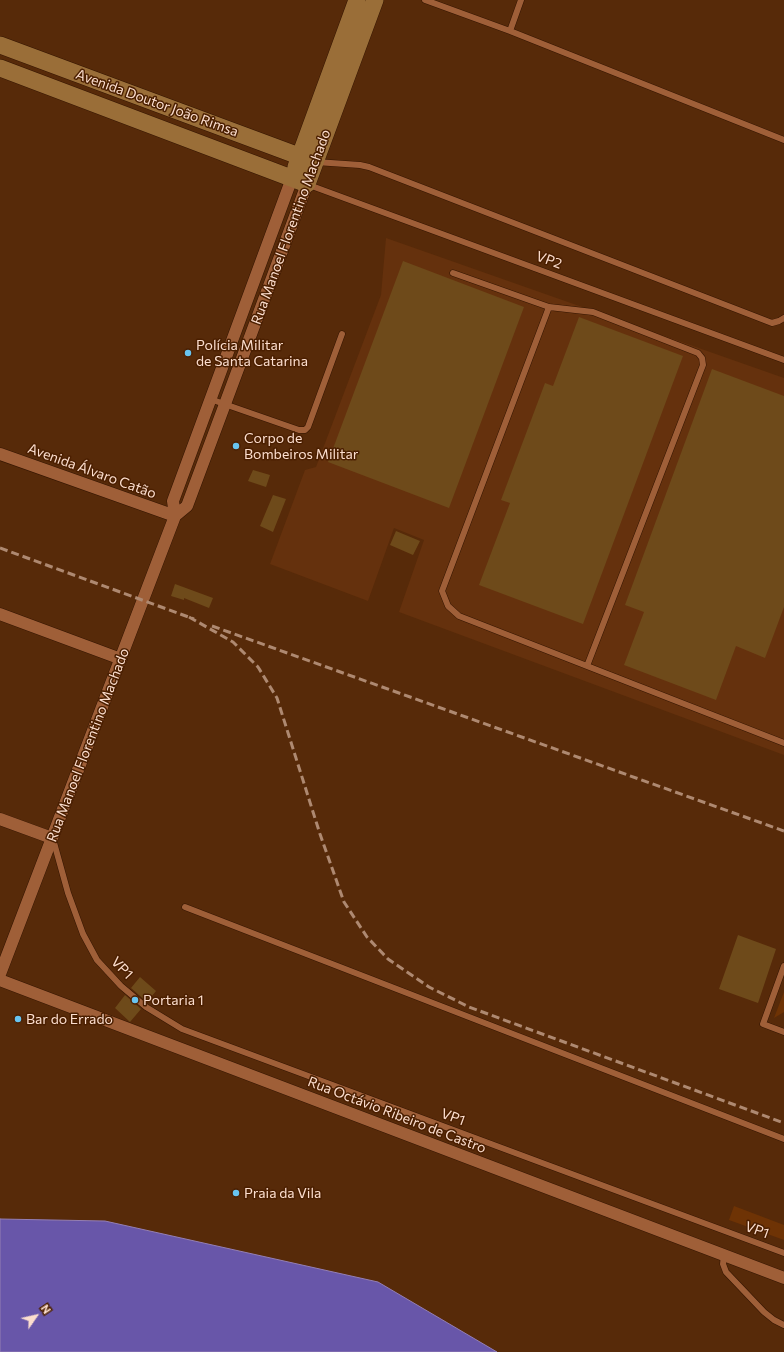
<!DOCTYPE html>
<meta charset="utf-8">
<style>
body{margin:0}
#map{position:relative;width:784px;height:1352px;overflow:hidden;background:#572a09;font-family:Commissioner,sans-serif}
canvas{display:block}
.north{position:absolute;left:16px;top:1296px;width:40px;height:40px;-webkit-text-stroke:3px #4b1f00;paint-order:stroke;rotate:56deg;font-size:11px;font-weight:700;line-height:16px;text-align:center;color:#fcdece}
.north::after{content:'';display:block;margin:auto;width:14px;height:18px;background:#fcdece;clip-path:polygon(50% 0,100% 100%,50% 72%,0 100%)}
</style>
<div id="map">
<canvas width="784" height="1352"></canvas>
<div class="north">N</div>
</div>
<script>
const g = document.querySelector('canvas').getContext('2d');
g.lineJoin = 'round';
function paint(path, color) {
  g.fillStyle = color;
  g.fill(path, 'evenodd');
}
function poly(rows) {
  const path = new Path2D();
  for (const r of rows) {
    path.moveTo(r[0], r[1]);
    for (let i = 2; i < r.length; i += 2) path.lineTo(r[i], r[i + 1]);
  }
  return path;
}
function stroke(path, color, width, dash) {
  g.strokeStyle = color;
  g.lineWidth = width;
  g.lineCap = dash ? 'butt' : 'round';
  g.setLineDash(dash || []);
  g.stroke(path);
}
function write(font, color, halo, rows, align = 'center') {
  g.font = font + ' Commissioner,sans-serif';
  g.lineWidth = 3;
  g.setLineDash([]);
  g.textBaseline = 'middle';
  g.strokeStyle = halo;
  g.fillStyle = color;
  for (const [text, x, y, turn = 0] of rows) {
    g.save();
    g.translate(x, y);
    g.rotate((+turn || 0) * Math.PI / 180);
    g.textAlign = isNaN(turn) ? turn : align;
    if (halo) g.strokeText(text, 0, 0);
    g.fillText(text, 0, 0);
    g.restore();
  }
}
paint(poly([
 [386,238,784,378,784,755,399,612,424,540,394,528,368,601,270,564,305,470,316,467,381,295]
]), '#65310d');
paint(poly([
 [784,992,784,1012,774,1018],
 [734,1206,784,1225,784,1240,729,1220]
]), '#6e3305');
const water = poly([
 [0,1219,105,1221,378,1282,497,1352,0,1352,0,1219]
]);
paint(water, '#6856a9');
stroke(water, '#947fb4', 1);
paint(poly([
 [403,261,524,307,449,508,328,462],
 [579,317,683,356,583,624,479,585,510,503,501,500,545,383,553,386],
 [712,369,784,396,784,607,765,658,736,646,716,700,624,665,644,612,625,605],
 [253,470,270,475,266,487,248,481],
 [273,495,286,499,273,532,260,526],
 [396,531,420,541,413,555,390,545],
 [175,584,213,598,209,608,184,598,184,600,171,596],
 [738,935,776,949,758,1003,719,989],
 [140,977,156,991,147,1002,131,988],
 [125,995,141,1009,130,1022,115,1008]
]), '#6e4a1a');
const lane = poly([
 [425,0,510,31,784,140],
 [510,31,521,0],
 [316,162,360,165,369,167,772,323,779,321,784,318],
 [309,185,784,360],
 [453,273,549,307,442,591,448,606,459,616,784,743],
 [549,307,593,312,698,353,702,358,703,365,587,666],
 [210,399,299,430,305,430,308,427,342,334],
 [53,839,68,893,83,934,97,960,121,986,146,1007,182,1029,784,1253],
 [185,907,784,1139],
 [784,966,763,1024,784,1032],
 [724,1255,723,1264,726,1272,764,1312,774,1320,784,1325]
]);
const street = poly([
 [0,454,175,516],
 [175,516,187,506,307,184],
 [0,614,121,659],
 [0,819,52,838],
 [0,974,175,516,173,501,292,178],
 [0,980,784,1278]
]);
const secondary = poly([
 [0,45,315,162],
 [0,68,307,184,375,0],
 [296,167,357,0]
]);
stroke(lane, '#341501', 7);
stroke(street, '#341501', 13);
stroke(secondary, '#341501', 18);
stroke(lane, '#9f5f38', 6);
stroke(street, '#9f5f38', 12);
stroke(secondary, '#9a6e38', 17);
stroke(poly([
 [0,548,194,619],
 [189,617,233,642,258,667,277,698,320,834,344,902,367,937,388,959,429,987,469,1007,784,1123],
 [212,626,784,831]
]), '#ae8971', 3, [8, 4]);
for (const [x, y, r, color] of [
 [188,353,4,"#68c4f0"],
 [236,446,4,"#68c4f0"],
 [135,1000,4,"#68c4f0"],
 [18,1019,4,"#68c4f0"],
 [236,1193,4,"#68c4f0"]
]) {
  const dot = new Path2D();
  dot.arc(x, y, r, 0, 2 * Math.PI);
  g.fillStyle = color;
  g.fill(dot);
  stroke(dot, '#4b1f00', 1.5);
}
write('14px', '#fcdece', '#4b1f00', [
 ["Avenida Doutor João Rimsa",157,103,20],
 ["Rua Manoel Florentino Machado",291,227,-70],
 ["VP2",549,260,20],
 ["Avenida Álvaro Catão",92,471,20],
 ["Rua Manoel Florentino Machado",88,745,-69],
 ["VP1",122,968,46],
 ["Rua Octávio Ribeiro de Castro",397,1115,21],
 ["VP1",453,1117,20],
 ["VP1",757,1230,20]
]);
write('14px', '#fcdece', '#4b1f00', [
 ["Polícia Militar",196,345],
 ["de Santa Catarina",196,361],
 ["Corpo de",244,438],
 ["Bombeiros Militar",244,454],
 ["Portaria 1",143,1000],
 ["Bar do Errado",26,1019],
 ["Praia da Vila",244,1193]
], 'left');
</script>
